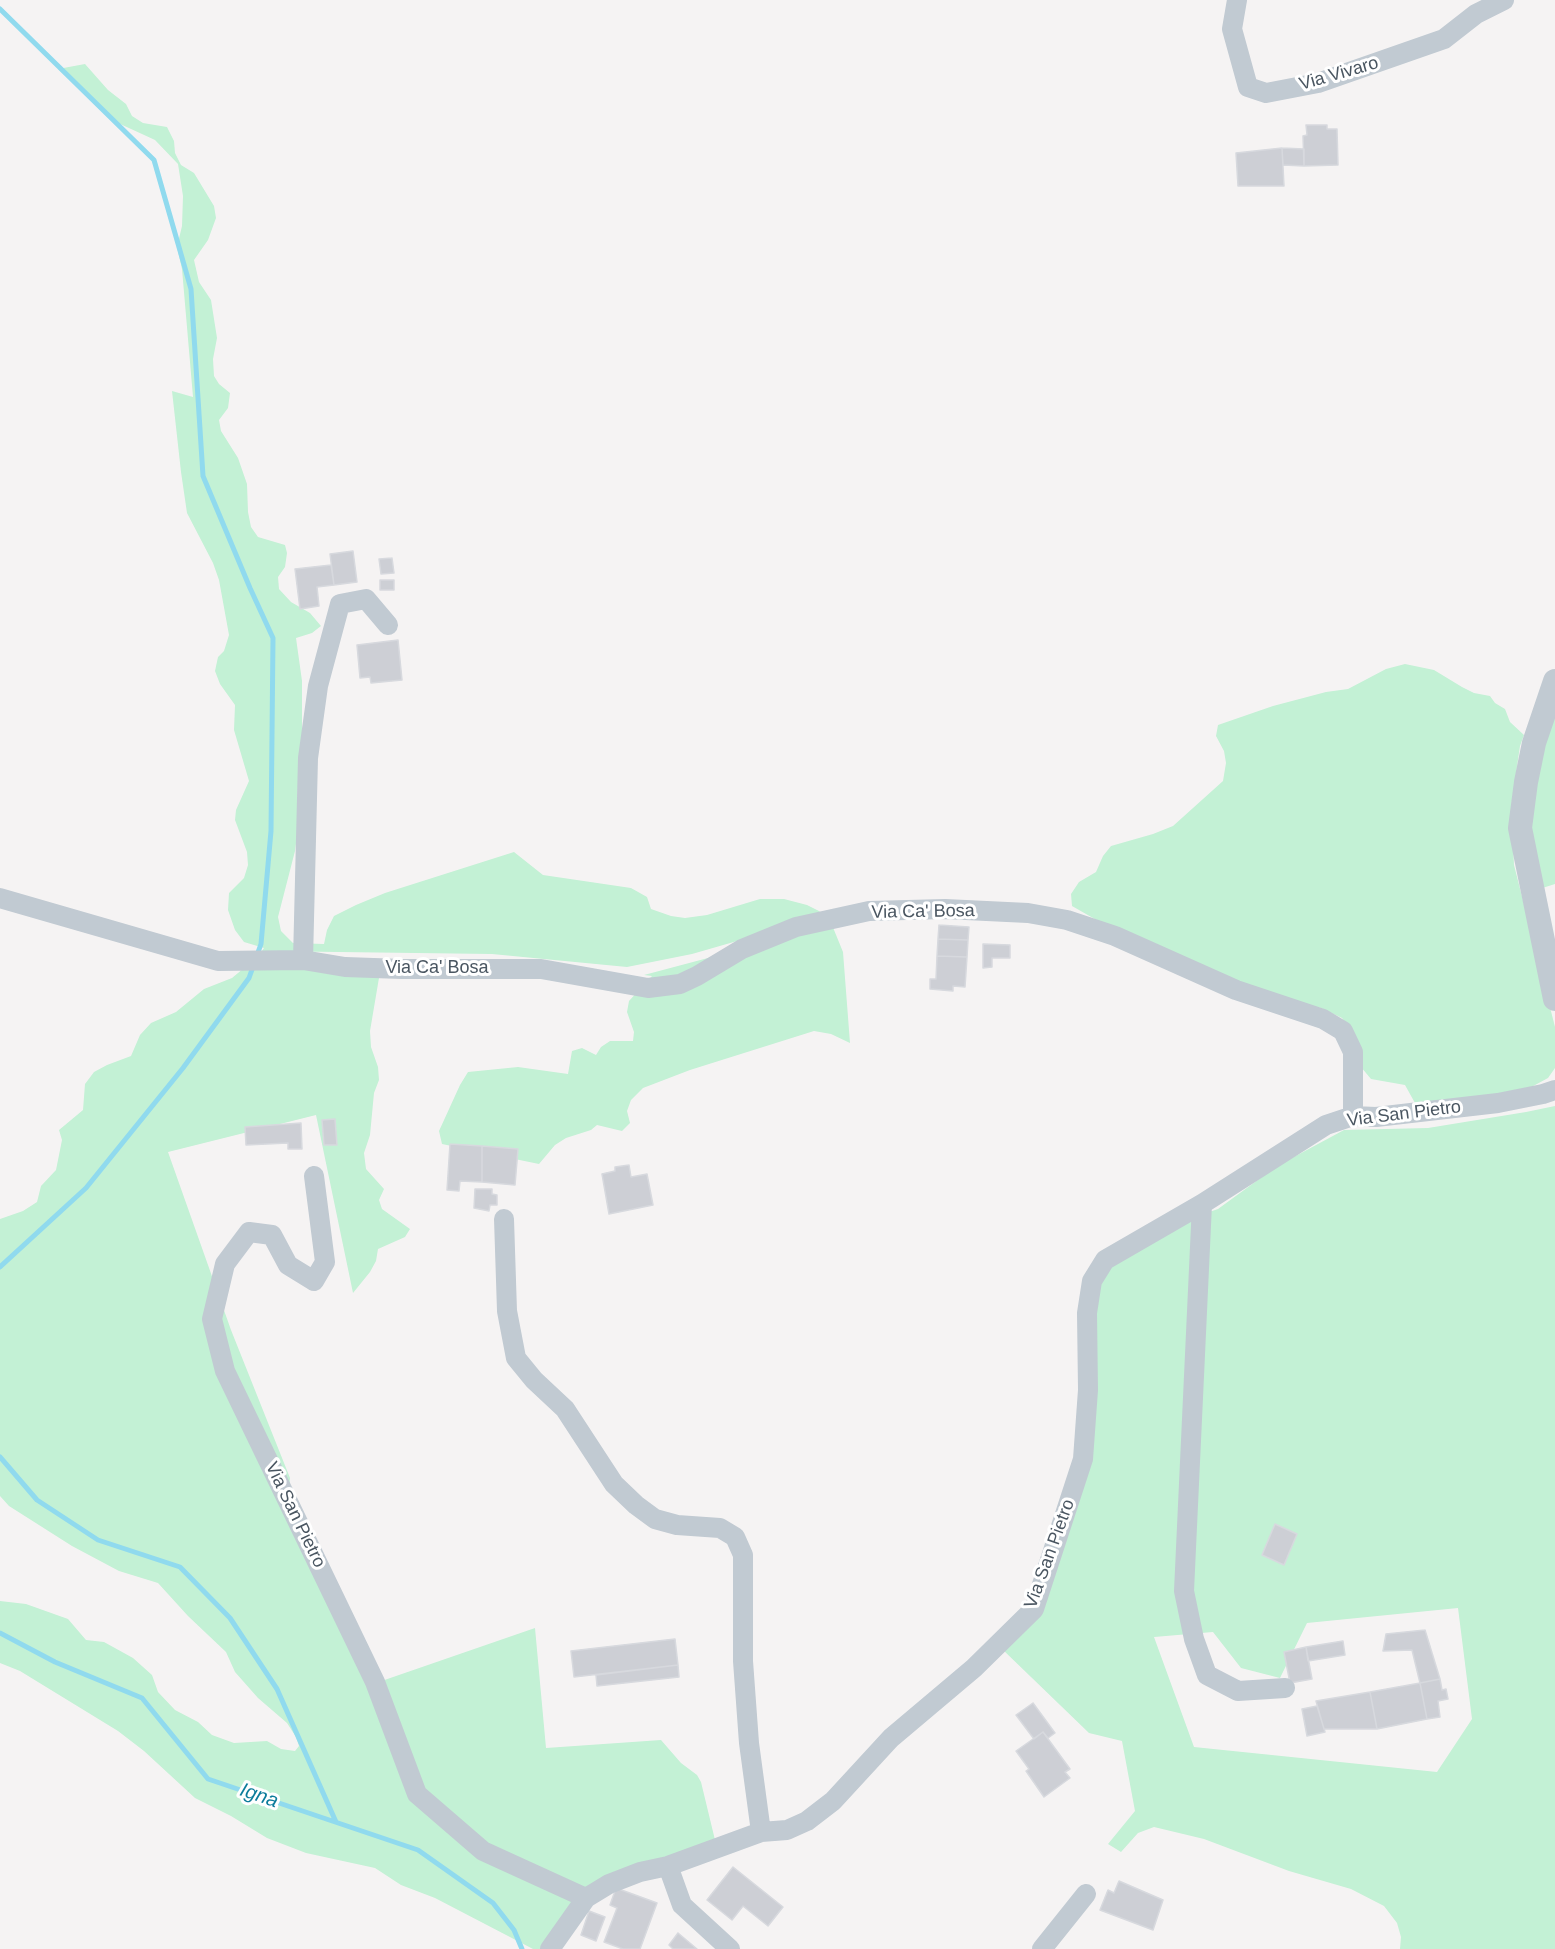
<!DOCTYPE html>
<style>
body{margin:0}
canvas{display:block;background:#f5f3f3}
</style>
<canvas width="1555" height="1949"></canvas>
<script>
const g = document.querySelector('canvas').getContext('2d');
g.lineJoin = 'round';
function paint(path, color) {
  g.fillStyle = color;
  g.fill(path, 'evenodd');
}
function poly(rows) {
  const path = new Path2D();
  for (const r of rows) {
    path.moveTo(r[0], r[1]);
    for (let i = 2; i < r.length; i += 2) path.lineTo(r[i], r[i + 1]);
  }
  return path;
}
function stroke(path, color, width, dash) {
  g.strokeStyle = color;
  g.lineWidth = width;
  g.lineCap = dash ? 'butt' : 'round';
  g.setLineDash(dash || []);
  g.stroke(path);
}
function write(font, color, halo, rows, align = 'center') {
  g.font = font + ' Arial,sans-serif';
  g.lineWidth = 6;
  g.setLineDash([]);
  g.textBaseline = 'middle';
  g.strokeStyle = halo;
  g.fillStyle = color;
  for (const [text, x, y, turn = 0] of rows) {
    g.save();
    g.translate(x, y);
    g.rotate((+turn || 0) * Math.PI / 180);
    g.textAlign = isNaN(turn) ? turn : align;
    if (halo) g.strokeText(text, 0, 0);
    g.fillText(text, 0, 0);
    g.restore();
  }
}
paint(poly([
 [85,64,108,90,126,104,132,116,143,123,167,127,174,141,175,153,181,165,194,173,214,206,216,218,208,240,194,260,199,282,211,300,217,338,213,359,214,376,219,384,230,393,228,408,219,420,221,431,238,458,247,484,248,512,251,527,258,537,285,545,287,553,285,567,278,577,279,589,291,602,310,613,321,626,312,633,296,638,302,681,302,727,305,739,299,777,297,797,299,821,295,851,278,917,281,931,293,943,324,944,327,930,334,916,356,905,385,893,514,852,543,875,631,888,647,897,651,909,671,916,685,918,707,915,760,899,784,899,807,905,819,911,824,916,692,954,627,967,492,954,262,951,264,948,244,942,235,930,228,910,229,893,244,878,248,865,247,852,235,820,236,810,249,781,234,730,235,705,220,684,215,671,218,657,224,651,229,635,219,580,213,563,187,513,181,472,172,391,193,397,182,269,177,247,182,226,183,196,178,164,155,140,118,123,58,69],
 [1405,664,1434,670,1462,687,1474,693,1490,696,1495,703,1505,709,1510,722,1524,735,1520,746,1511,807,1514,865,1555,1027,1555,1068,1548,1078,1524,1091,1420,1112,1405,1085,1371,1079,1361,1067,1352,1031,1342,1018,1321,1008,1259,994,1100,922,1072,906,1071,894,1079,882,1096,872,1103,856,1111,846,1153,834,1173,826,1223,781,1226,763,1224,751,1216,736,1218,725,1273,706,1326,692,1348,689,1386,669],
 [1555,693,1555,884,1536,890,1530,862,1536,750],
 [832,925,843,952,850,1043,831,1034,814,1031,690,1070,643,1088,631,1100,627,1111,630,1123,622,1131,597,1125,591,1130,566,1138,555,1145,539,1164,442,1144,439,1131,460,1085,468,1072,518,1067,568,1074,572,1051,582,1048,596,1055,601,1047,610,1041,633,1041,634,1032,627,1012,629,1001,652,976,644,975],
 [250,963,380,972,370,1031,371,1047,378,1067,379,1080,374,1093,370,1135,364,1153,366,1169,384,1189,379,1200,382,1209,410,1229,405,1237,378,1249,376,1261,370,1272,353,1293,316,1115,168,1152,231,1330,290,1478,287,1511,370,1685,535,1628,546,1748,661,1740,681,1763,697,1775,701,1782,715,1840,599,1893,552,1949,533,1949,435,1898,401,1885,375,1868,306,1853,267,1838,231,1816,195,1798,144,1751,118,1731,20,1671,0,1663,0,1601,26,1604,68,1619,86,1640,104,1642,133,1658,152,1675,158,1692,175,1710,198,1722,212,1735,234,1743,267,1741,281,1749,295,1751,299,1746,296,1737,287,1723,258,1698,235,1672,226,1652,188,1616,158,1583,119,1571,72,1546,9,1506,0,1496,0,1219,23,1211,37,1202,41,1186,56,1170,62,1140,59,1130,83,1110,85,1084,94,1072,107,1065,131,1056,140,1035,151,1023,176,1012,204,989,232,978],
 [1555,1106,1555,1949,1400,1949,1401,1937,1397,1923,1384,1906,1351,1889,1289,1871,1204,1839,1154,1827,1138,1833,1121,1852,1108,1844,1135,1811,1122,1741,1089,1733,1002,1649,1039,1614,1090,1451,1092,1297,1102,1277,1122,1255,1189,1219,1218,1209,1277,1166,1344,1130,1428,1128,1526,1112],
 [1458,1608,1472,1719,1437,1772,1194,1747,1154,1637,1213,1632,1241,1668,1280,1678,1307,1623]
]), '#c3f1d5');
stroke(poly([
 [0,9,154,160,191,289,203,476,250,588,273,638,271,831,261,944,257,955],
 [0,1267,86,1188,183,1068,249,978,254,964],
 [0,1457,37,1500,98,1540,180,1567,230,1618,277,1689,336,1822],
 [0,1633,55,1662,142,1698,208,1779,418,1850,493,1903,514,1930,522,1949]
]), '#90daee', 5);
const building = poly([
 [1306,125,1327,125,1327,129,1337,129,1338,165,1304,166,1303,136,1307,135,1306,125],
 [1282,148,1304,149,1304,166,1283,165,1282,148],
 [1282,148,1284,186,1238,186,1236,153,1282,148],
 [353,551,357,582,334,585,330,554,353,551],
 [392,558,394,573,381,574,379,559,392,558],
 [331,565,334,585,317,587,319,606,300,609,295,569,331,565],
 [380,580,394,580,394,590,380,590,380,580],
 [398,640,402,680,371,683,370,677,360,678,357,645,398,640],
 [939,925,969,927,968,940,938,939,939,925],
 [938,939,968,940,967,957,937,956,938,939],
 [983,944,1010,945,1010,958,992,958,992,967,983,968,983,944],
 [937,956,967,957,965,987,953,986,953,991,930,989,930,979,936,979,937,956],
 [335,1119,337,1145,324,1145,322,1120,335,1119],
 [301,1123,302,1149,288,1149,288,1143,246,1145,245,1127,301,1123],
 [450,1144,482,1146,482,1182,460,1181,459,1191,447,1190,450,1144],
 [482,1146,518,1149,515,1185,482,1182,482,1146],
 [629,1165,631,1177,647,1174,653,1205,609,1214,602,1174,615,1171,615,1167,629,1165],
 [475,1189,492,1189,492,1194,497,1195,497,1205,490,1205,489,1211,474,1208,475,1189],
 [1275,1524,1297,1534,1284,1565,1262,1555,1275,1524],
 [1425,1630,1440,1679,1420,1683,1412,1650,1383,1651,1386,1634,1425,1630],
 [675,1639,678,1665,574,1677,571,1651,675,1639],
 [1343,1641,1345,1655,1308,1661,1306,1647,1343,1641],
 [1306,1647,1312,1679,1290,1683,1284,1652,1306,1647],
 [678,1665,679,1677,597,1686,596,1675,678,1665],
 [1440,1679,1442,1690,1446,1689,1448,1699,1438,1701,1440,1717,1427,1719,1420,1683,1440,1679],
 [1420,1683,1427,1719,1377,1729,1370,1692,1420,1683],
 [1370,1692,1377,1729,1324,1729,1316,1701,1370,1692],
 [1033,1703,1055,1733,1048,1738,1043,1732,1034,1739,1016,1715,1033,1703],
 [1317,1706,1325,1732,1307,1736,1302,1709,1317,1706],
 [1043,1732,1070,1769,1065,1772,1070,1778,1044,1797,1026,1771,1029,1769,1016,1751,1043,1732],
 [733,1867,783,1907,768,1926,743,1906,732,1920,707,1900,733,1867],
 [1119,1881,1163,1900,1153,1930,1100,1910,1108,1890,1114,1893,1119,1881],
 [616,1888,657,1903,640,1949,623,1949,604,1942,617,1908,610,1905,616,1888],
 [589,1911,605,1917,596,1941,581,1935,589,1911],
 [678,1933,697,1949,673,1949,669,1945,678,1933]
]);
paint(building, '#cdcfd5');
stroke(building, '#d7d9de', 1.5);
stroke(poly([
 [1237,0,1232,29,1248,87,1266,93,1318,83,1444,39,1476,14,1504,0],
 [0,898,218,961,303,960,345,967,402,969,541,969,648,988,680,984,697,976,742,949,796,927,869,911,945,909,1028,913,1067,920,1115,936,1236,990,1323,1019,1343,1031,1353,1052,1353,1116],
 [303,960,308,758,318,686,340,604,366,599,388,625],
 [314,1176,325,1262,314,1281,288,1265,272,1235,249,1232,225,1264,212,1319,225,1371,375,1682,417,1794,483,1851,586,1898],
 [1202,1204,1184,1591,1194,1639,1207,1675,1238,1691,1285,1688],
 [504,1219,507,1311,516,1358,534,1380,565,1409,614,1484,636,1505,655,1519,677,1525,720,1528,735,1537,743,1555,743,1661,749,1743,761,1832],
 [668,1866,682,1905,730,1949],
 [550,1949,586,1898,609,1884,640,1872,668,1866,761,1832,787,1830,807,1821,833,1801,891,1738,974,1668,1034,1609,1083,1459,1088,1390,1087,1313,1092,1281,1105,1260,1202,1204,1326,1125,1353,1116,1376,1117,1498,1103,1543,1094,1555,1090],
 [1042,1949,1086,1894]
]), '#c1cad2', 20);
stroke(poly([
 [1555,681,1534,743,1526,782,1520,828,1555,999]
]), '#c1cad2', 24);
write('18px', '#4a5661', '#fff', [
 ["Via Vivaro",1339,74,-16],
 ["Via Ca' Bosa",923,912,-1],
 ["Via Ca' Bosa",437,968],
 ["Via San Pietro",1404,1114,-7],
 ["Via San Pietro",295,1515,64],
 ["Via San Pietro",1050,1554,-70]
]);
write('italic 20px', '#0c7c9b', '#fff', [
 ["Igna",259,1796,19]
]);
</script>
